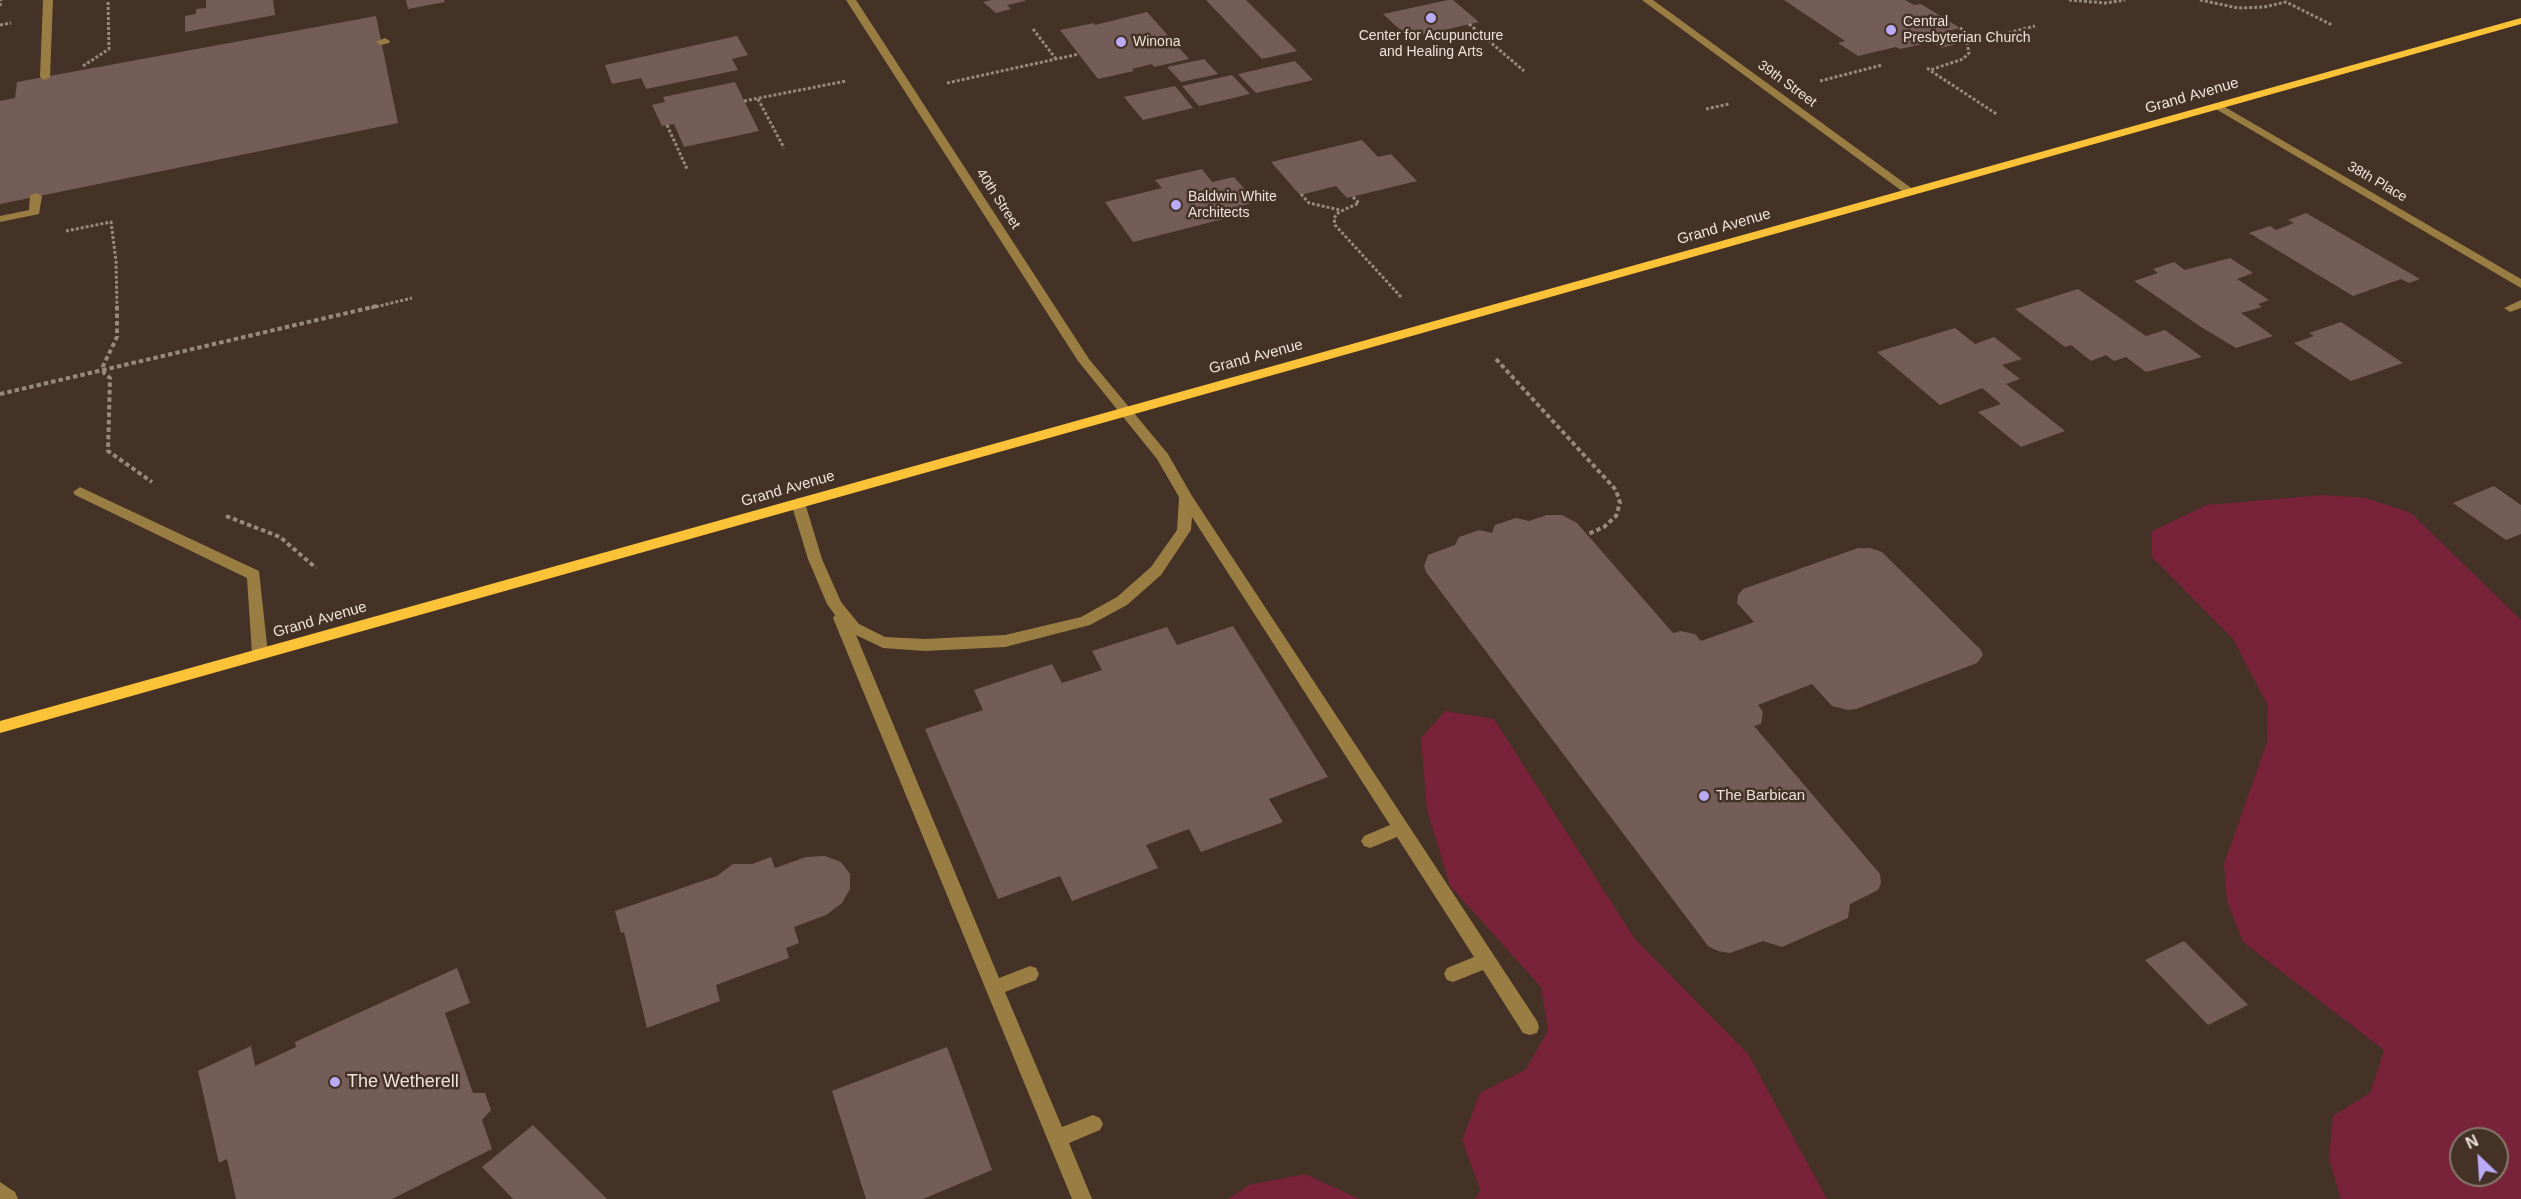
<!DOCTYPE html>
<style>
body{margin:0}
#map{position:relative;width:2521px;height:1199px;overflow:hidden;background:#433225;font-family:Helvetica,sans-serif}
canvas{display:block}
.north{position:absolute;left:2449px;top:1127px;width:60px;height:60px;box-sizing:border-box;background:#433225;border:2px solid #87796d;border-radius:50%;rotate:335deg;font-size:16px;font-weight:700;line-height:24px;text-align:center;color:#eee3da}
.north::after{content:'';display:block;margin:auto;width:21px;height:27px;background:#bbaaf6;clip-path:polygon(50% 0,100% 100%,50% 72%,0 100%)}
</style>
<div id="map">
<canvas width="2521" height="1199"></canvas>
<div class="north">N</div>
</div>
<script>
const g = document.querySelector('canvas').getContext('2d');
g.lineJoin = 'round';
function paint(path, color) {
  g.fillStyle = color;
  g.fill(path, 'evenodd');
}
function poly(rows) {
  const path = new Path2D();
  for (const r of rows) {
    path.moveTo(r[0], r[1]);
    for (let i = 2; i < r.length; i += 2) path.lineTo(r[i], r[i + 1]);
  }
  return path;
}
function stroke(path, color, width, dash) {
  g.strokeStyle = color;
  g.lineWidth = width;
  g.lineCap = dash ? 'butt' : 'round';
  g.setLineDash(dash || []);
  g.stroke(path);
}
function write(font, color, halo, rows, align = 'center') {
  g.font = font + ' Helvetica,sans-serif';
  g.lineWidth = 5;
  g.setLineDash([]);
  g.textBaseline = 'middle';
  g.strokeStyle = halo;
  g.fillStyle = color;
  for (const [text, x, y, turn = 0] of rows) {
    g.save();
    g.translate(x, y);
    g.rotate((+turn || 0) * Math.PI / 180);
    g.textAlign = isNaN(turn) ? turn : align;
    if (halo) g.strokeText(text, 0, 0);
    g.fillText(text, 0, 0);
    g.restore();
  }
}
paint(poly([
 [2323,495,2366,498,2411,513,2521,620,2521,1199,2341,1199,2329,1159,2333,1116,2370,1093,2384,1050,2243,942,2227,901,2224,864,2267,742,2268,706,2233,639,2152,557,2152,531,2207,505],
 [2461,1139,2497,1139,2497,1175,2461,1175],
 [1445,711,1494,719,1635,939,1748,1054,1827,1199,1476,1199,1480,1189,1462,1140,1480,1093,1525,1070,1548,1031,1541,987,1450,886,1427,810,1421,738],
 [1305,1174,1360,1199,1228,1199,1249,1185]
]), '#782339');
paint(poly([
 [206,0,273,0,275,15,185,32,185,16,196,14,196,9,206,8],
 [406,0,444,0,445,2,408,9],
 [991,0,1025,0,1025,1,1007,5,1011,9,996,13,983,2],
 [1206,0,1246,0,1297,51,1262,59],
 [1448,0,1453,0,1479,22,1409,38,1383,14],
 [1784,0,1905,0,1914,5,1921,4,1960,28,1948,31,1965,42,1941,48,1931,42,1900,49,1896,47,1858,56,1838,43,1845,41],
 [1147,12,1189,59,1154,67,1152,64,1132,69,1134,71,1098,79,1060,30,1094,23,1095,25],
 [376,16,398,123,0,204,0,101,15,98,17,82],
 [737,36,748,55,732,59,738,70,646,89,641,78,612,84,605,65],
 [1204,59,1218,74,1181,82,1167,67],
 [1295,61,1313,80,1256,93,1238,74],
 [1232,75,1250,94,1199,106,1182,86],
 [735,82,759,131,684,147,674,124,662,126,652,105,665,102,663,97],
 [1175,86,1193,108,1143,120,1124,97],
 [1362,140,1378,157,1391,154,1417,181,1347,198,1336,186,1300,195,1271,162],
 [1202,169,1212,182,1234,177,1256,202,1233,208,1239,215,1133,242,1105,202,1162,188,1155,180],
 [2306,213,2420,279,2409,283,2401,279,2353,296,2249,233,2270,226,2276,230,2294,223,2288,220],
 [2230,258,2253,273,2237,279,2269,300,2258,304,2262,307,2241,313,2273,336,2236,348,2201,327,2134,281,2158,273,2153,269,2174,262,2185,270],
 [2078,289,2146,336,2165,330,2202,357,2146,372,2126,357,2114,361,2106,355,2091,361,2071,345,2065,347,2015,309],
 [2341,322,2403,363,2351,381,2294,343,2314,336,2309,333],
 [1955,328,1975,344,1994,337,2022,359,2002,365,2020,379,2006,384,2065,431,2021,447,1978,412,2001,404,1982,388,1940,405,1877,352],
 [2494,486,2521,505,2521,534,2506,540,2453,503],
 [1547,515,1562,515,1577,523,1673,633,1680,631,1695,634,1701,641,1754,622,1737,603,1738,595,1743,589,1858,548,1870,548,1882,552,1981,650,1983,655,1977,663,1856,709,1848,710,1832,706,1812,684,1758,705,1763,712,1761,724,1754,726,1880,874,1881,883,1878,890,1850,904,1848,918,1782,947,1763,941,1730,953,1718,951,1708,946,1426,572,1424,566,1428,555,1455,545,1459,537,1479,530,1492,533,1495,525,1516,518,1529,521],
 [1233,626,1328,777,1269,799,1283,822,1201,852,1189,829,1146,845,1158,868,1072,901,1060,876,998,899,925,729,983,710,974,690,1052,664,1062,683,1102,670,1092,651,1167,627,1177,645],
 [825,856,841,862,850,874,850,889,842,903,826,915,794,927,799,943,786,948,789,958,716,985,720,1001,647,1028,624,932,621,933,615,911,717,876,733,864,752,864,771,857,775,868,806,857],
 [2184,941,2248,1005,2208,1025,2145,960],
 [457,968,470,1003,445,1013,473,1093,485,1093,491,1110,482,1120,492,1149,392,1199,236,1199,227,1159,219,1163,198,1071,251,1046,255,1066,296,1047,295,1042],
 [947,1047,992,1170,923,1199,866,1199,832,1091],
 [533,1125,607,1199,513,1199,482,1167]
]), '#755d57');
stroke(poly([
 [2069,0,2105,3,2125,0],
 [2200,0,2238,8,2264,7,2286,2,2332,25],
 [0,6,1,0],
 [1469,24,1524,71],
 [0,25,11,23],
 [1960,28,1979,40],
 [1033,29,1056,59],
 [83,66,109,49,108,0],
 [1927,68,1930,70,1963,59,1969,53,1967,43,2035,26],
 [1931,71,1998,115],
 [1820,81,1882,65],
 [947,83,1079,54],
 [758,99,784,148],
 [744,101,846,81],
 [1706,109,1729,104],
 [667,125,687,169],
 [1301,194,1309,203,1340,210],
 [1353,197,1359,203,1339,212,1334,218,1335,225,1401,297],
 [66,231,111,222,116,261,117,308],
 [371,308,412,298]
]), '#97897e', 3, [3, 2]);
stroke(poly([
 [117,306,117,337,103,366,104,373,110,378,108,451,152,482],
 [1496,359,1616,490,1620,503,1616,516,1604,527,1588,534],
 [0,394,377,306],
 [226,516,280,537,316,568]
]), '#97897e', 4, [4.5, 3]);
paint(poly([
 [43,0,53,0,50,77,45,80,40,77,43,0],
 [846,0,856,0,1089,359,1168,454,1192,496,1537,1021,1539,1027,1537,1033,1530,1035,1523,1033,1483,970,1453,982,1447,980,1444,974,1447,968,1474,957,1397,837,1370,848,1364,846,1361,841,1364,836,1390,825,1192,517,1191,530,1161,575,1127,605,1090,625,1005,647,925,651,883,648,856,635,999,978,1030,966,1036,968,1039,974,1036,980,1005,992,1062,1127,1093,1115,1100,1118,1103,1124,1100,1130,1069,1143,1092,1199,1072,1199,833,618,835,615,827,604,808,559,791,503,798,498,805,503,822,559,841,602,859,624,885,637,925,639,1005,635,1081,617,1117,597,1151,567,1177,530,1179,497,1157,459,1078,361,846,0],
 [1642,0,1653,0,1914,190,1914,194,1906,194,1642,0],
 [385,38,390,41,389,43,381,45,376,42,385,38],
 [2218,103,2521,279,2521,288,2214,108,2214,104,2218,103],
 [36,193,42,196,39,214,0,222,0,216,29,210,30,196,36,193],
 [2521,300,2521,308,2510,312,2504,308,2521,300],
 [80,487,259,571,268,654,265,658,255,658,252,654,247,578,75,495,73,492,80,487],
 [0,1182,15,1192,18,1199,0,1199,0,1182]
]), '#997d43');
paint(poly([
 [2521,18,2521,24,0,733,0,721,2521,18]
]), '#fcc238');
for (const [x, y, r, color] of [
 [1431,18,6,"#bbaaf6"],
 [1891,30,6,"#bbaaf6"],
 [1121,42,6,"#bbaaf6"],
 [1176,205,6,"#bbaaf6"],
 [1704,796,6,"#bbaaf6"],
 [335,1082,6,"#bbaaf6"]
]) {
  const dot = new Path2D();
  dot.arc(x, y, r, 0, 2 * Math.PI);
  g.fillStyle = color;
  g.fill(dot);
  stroke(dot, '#433225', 2);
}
write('14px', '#eee3da', '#433225', [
 ["Central",1903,22],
 ["Presbyterian Church",1903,38],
 ["Center for Acupuncture",1431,36,"center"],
 ["and Healing Arts",1431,52,"center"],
 ["Winona",1133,42],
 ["Baldwin White",1188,197],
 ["Architects",1188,213]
], 'left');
write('14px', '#eee3da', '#433225', [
 ["39th Street",1787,84,36],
 ["38th Place",2377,182,30],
 ["40th Street",998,199,57]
]);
write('15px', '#eee3da', '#433225', [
 ["Grand Avenue",2192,96,-16],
 ["Grand Avenue",1724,227,-16],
 ["Grand Avenue",1256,357,-15],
 ["Grand Avenue",788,489,-16],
 ["Grand Avenue",320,620,-16]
]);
write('15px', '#eee3da', '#433225', [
 ["The Barbican",1716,796]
], 'left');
write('18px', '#eee3da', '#433225', [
 ["The Wetherell",347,1082]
], 'left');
</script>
